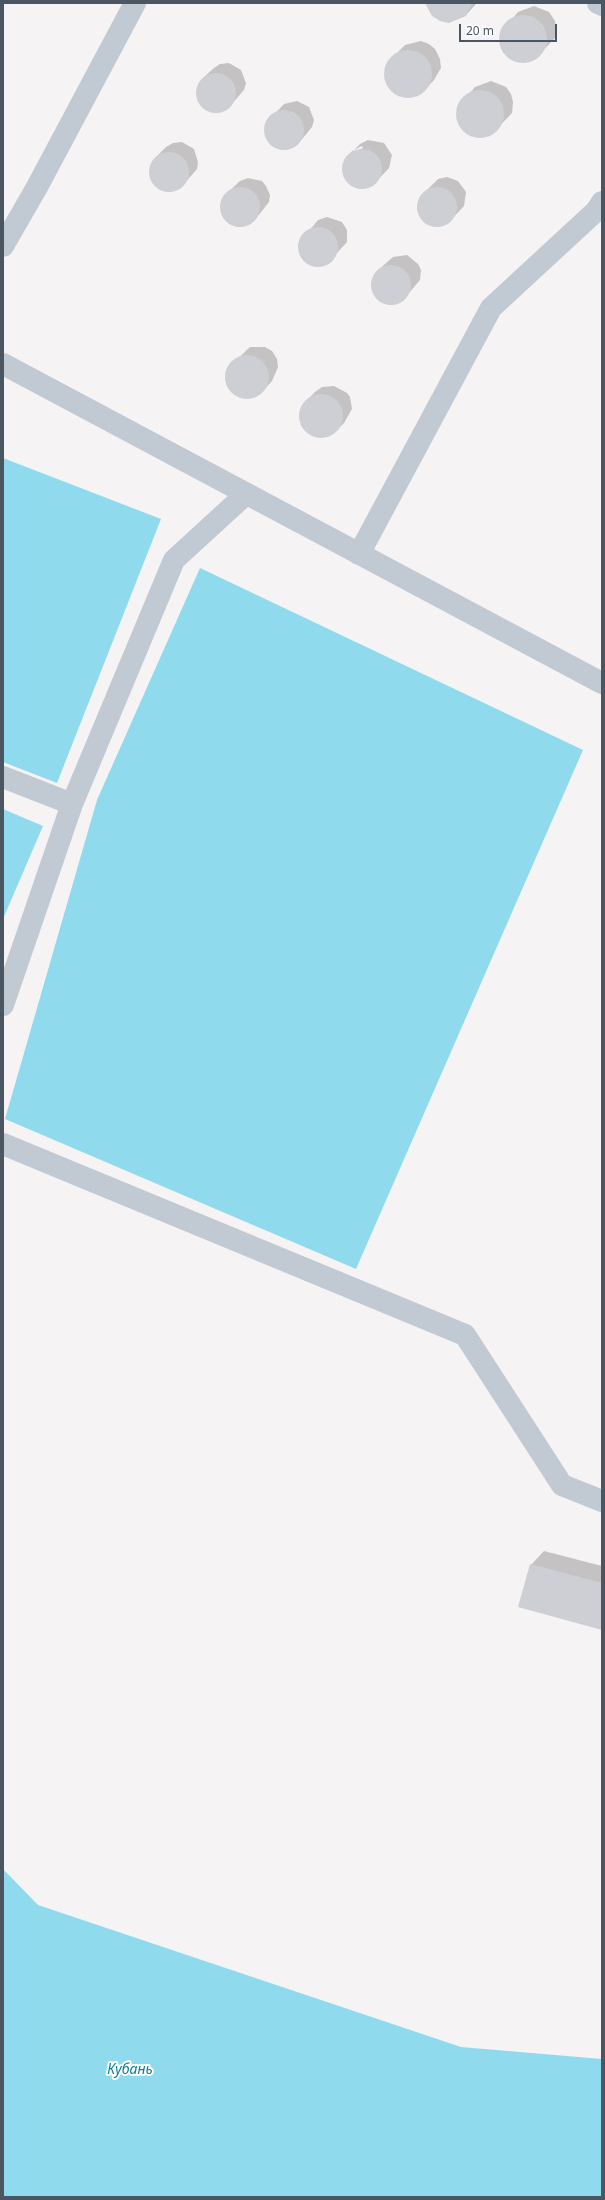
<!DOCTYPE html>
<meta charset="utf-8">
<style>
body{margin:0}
#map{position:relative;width:605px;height:2200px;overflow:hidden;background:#f5f3f3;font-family:"Noto Sans",sans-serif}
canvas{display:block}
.frame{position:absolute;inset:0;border:4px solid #4a5661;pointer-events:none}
.scale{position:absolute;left:459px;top:24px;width:98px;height:18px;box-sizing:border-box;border:2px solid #4a5661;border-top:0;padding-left:5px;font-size:12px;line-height:14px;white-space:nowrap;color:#4a5661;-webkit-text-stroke:3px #fff;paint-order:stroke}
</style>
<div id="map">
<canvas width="605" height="2200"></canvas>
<div class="frame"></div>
<div class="scale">20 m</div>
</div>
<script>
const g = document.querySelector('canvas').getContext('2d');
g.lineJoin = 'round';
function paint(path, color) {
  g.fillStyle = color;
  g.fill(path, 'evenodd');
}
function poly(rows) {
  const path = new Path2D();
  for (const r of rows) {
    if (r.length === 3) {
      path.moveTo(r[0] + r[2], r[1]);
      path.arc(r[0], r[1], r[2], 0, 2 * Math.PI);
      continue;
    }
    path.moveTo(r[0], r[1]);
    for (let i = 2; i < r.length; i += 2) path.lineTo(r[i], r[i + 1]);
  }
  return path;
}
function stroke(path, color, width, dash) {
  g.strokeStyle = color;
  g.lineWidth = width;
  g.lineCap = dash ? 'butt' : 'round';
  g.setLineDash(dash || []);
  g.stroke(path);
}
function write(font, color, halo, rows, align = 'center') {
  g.font = font + ' "Noto Sans",sans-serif';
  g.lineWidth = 4;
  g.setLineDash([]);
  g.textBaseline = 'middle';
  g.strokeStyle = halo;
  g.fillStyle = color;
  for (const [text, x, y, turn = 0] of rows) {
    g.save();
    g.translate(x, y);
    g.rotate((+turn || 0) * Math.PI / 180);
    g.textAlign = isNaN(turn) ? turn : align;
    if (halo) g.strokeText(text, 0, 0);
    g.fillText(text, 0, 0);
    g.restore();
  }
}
paint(poly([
 [3,458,161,519,57,783,3,762],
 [200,568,583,750,356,1269,5,1119,97,800],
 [3,809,43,826,3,919],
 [3,1869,38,1905,461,2047,602,2059,602,2197,3,2197]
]), '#90daee');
paint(poly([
 [427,3,477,3,466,15],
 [534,6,549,12,555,21,556,30,555,38,537,57,526,62,517,62,509,58,503,52,500,43,500,33,518,12],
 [421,41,429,44,435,49,440,59,441,68,434,80,424,91,414,96,399,96,390,89,385,78,385,69,389,61,405,45],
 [229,63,241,70,246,83,244,90,230,106,221,111,214,112,201,105,197,91,203,78,214,68,220,64],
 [491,81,506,87,511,94,513,102,512,113,492,134,484,137,475,137,467,133,459,124,457,116,459,106,475,87],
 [297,101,309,107,314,120,312,127,298,144,289,149,282,149,269,143,265,128,266,123,284,104],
 [368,140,384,143,392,155,389,168,374,184,368,187,358,188,351,185,343,172,345,160,353,150,353,152,363,148,362,146,354,150,360,144],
 [182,142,194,149,198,162,197,169,183,185,174,190,167,191,154,184,150,170,156,157,166,147,173,143],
 [447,177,458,181,466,192,464,206,449,222,440,226,432,226,425,223,420,217,417,208,421,196,438,179],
 [248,178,262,181,266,186,270,195,269,202,254,221,238,227,229,223,224,218,221,209,224,196,240,181],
 [327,217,342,222,347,230,347,242,328,263,321,266,314,265,302,257,299,250,300,242,318,220],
 [407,255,418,264,421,270,420,280,403,300,394,304,387,303,378,299,373,291,373,280,377,271,393,257],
 [250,347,265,347,272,351,277,359,278,367,272,381,262,392,248,398,237,395,231,390,226,375,229,367],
 [334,386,347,393,350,397,352,409,344,423,334,433,324,437,313,436,303,428,300,420,300,411,305,402,315,392,322,387],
 [544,1551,602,1566,602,1629,531,1565]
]), '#0003');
paint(poly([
 [425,3,472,3,466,16,449,23,440,21,432,16],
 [523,39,24],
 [408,74,24],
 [216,93,20],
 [480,114,24],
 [284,130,20],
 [362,169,20],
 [169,172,20],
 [437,207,20],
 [240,207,20],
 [318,247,20],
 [391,285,20],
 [247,377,22],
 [321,416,22],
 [530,1564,602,1583,602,1630,518,1607]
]), '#cdcfd5');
stroke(poly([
 [598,3,602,5],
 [3,246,37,187,135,3],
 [3,364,602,683],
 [359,554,491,308,596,211,602,202],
 [3,777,72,804],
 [3,1005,72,804,174,560,246,494],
 [3,1144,465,1335,562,1485,602,1501]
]), '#c1cad2', 22);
write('italic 14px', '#0c7c9b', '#fff', [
 ["Кубань",130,2070]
]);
</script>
